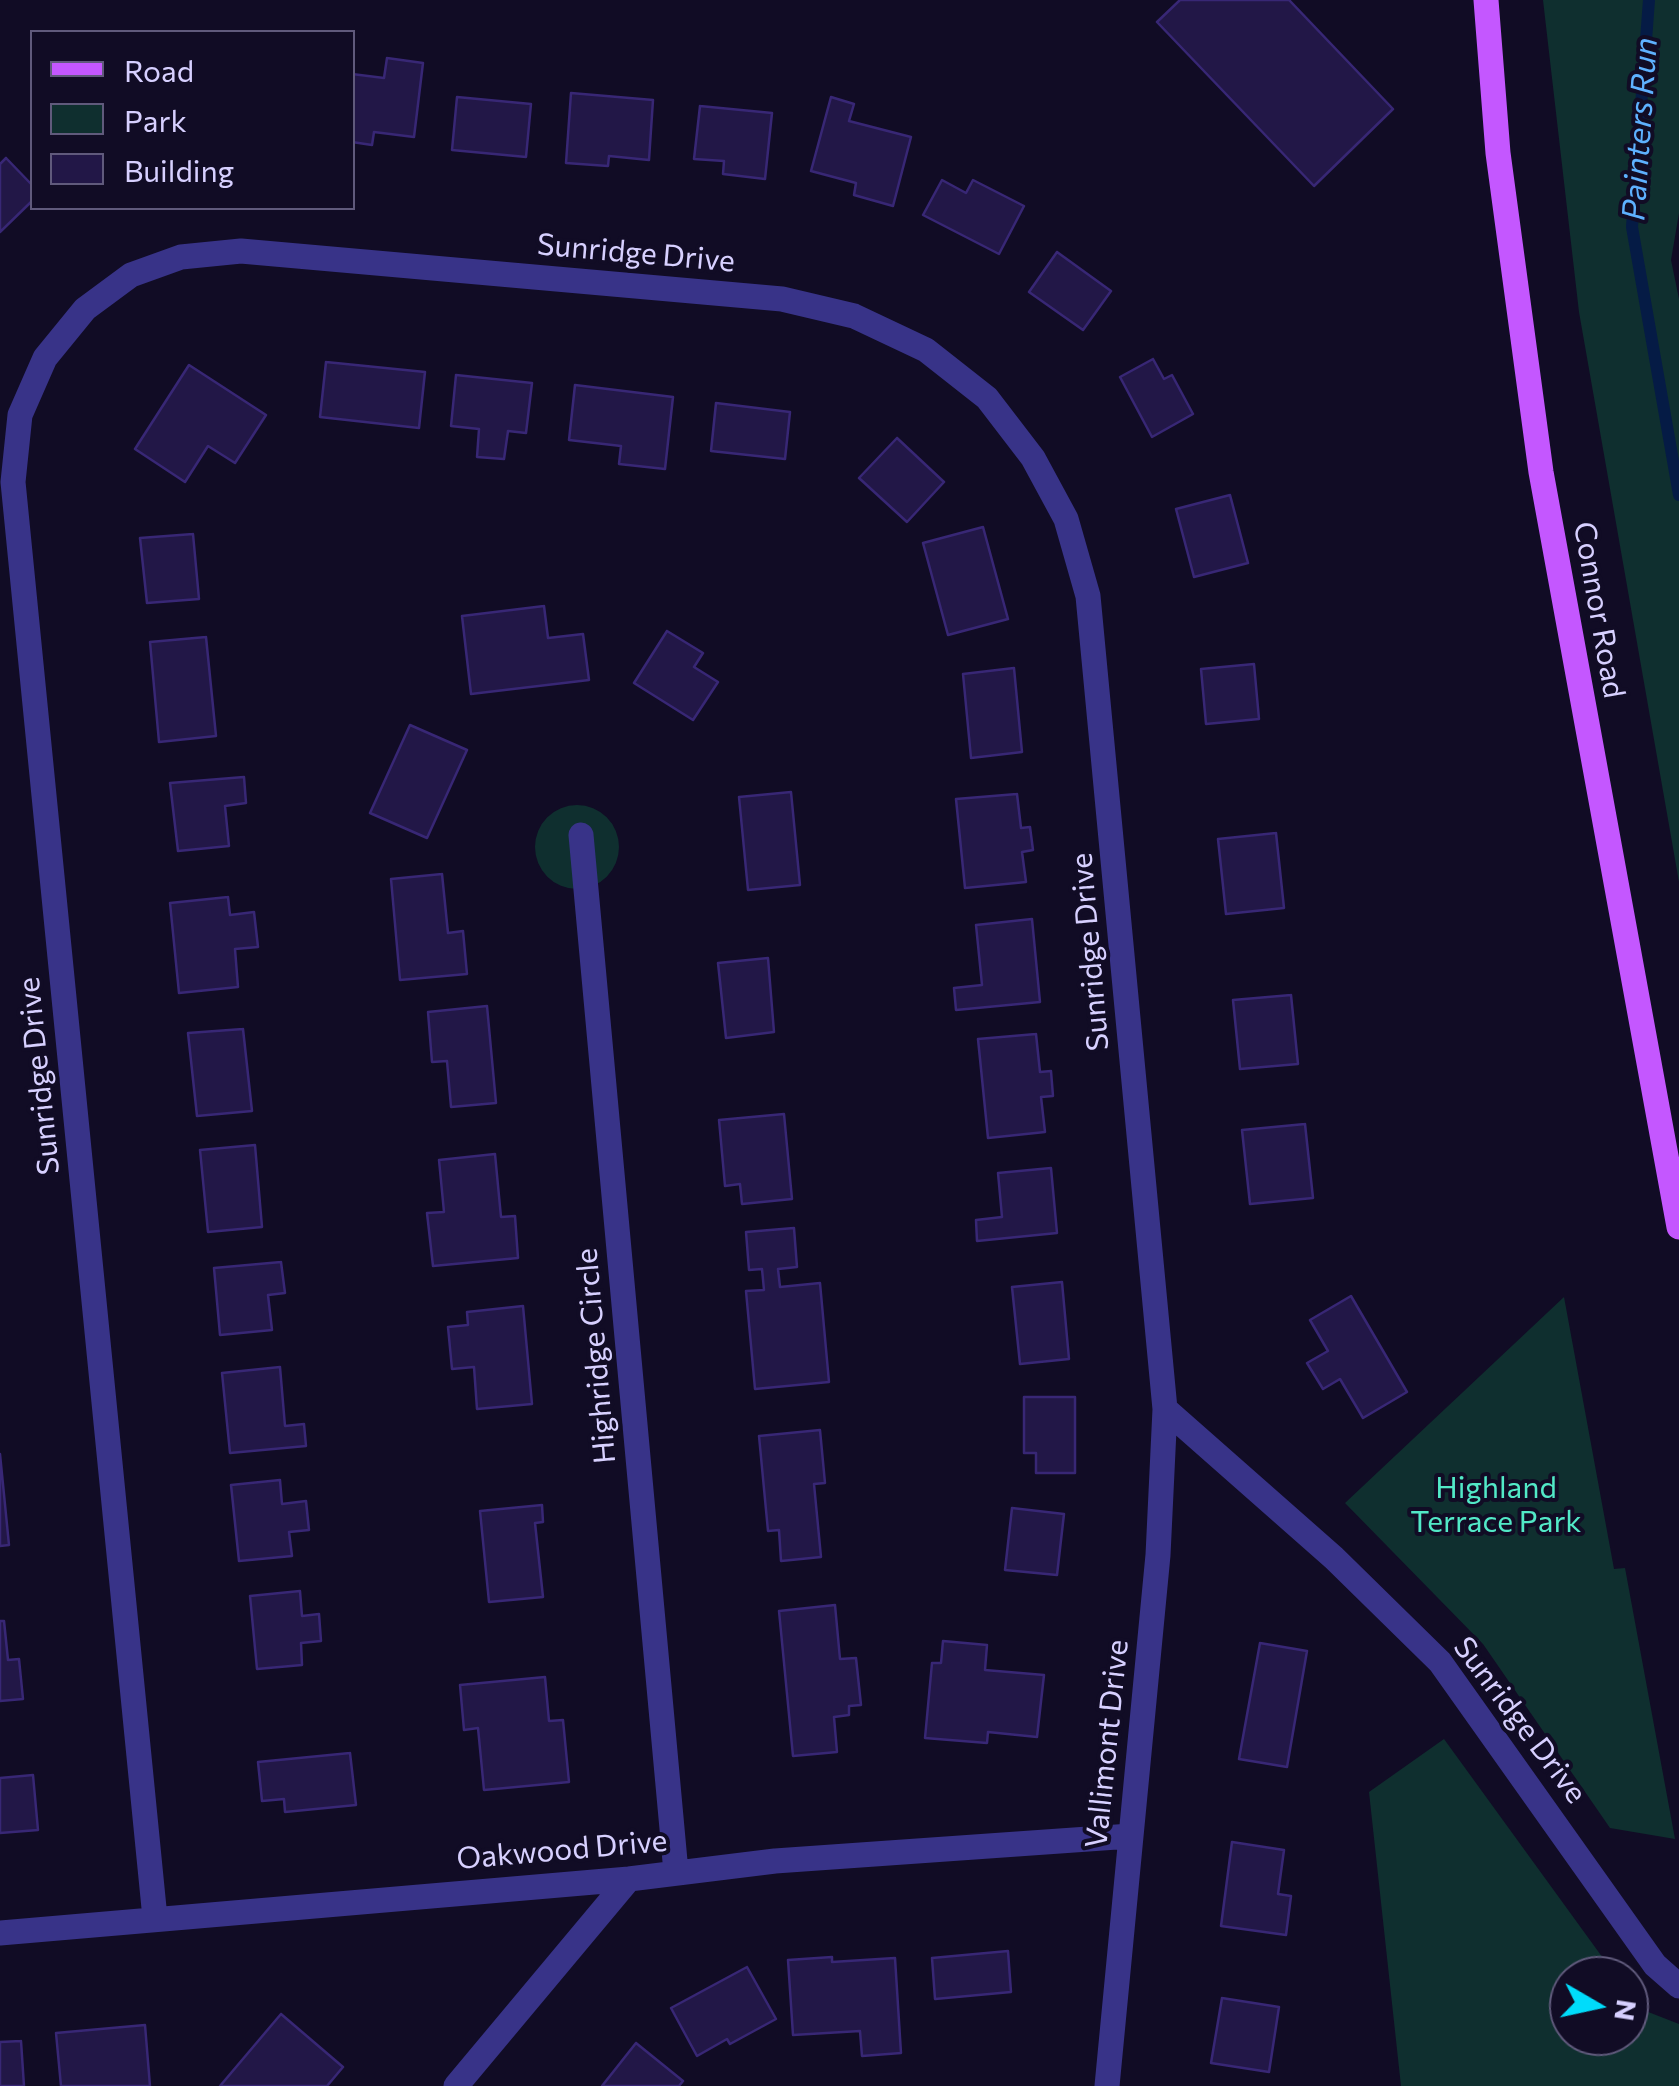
<!DOCTYPE html>
<style>
body{margin:0}
#map{position:relative;width:1679px;height:2086px;overflow:hidden;background:#110c25;font-family:Commissioner,sans-serif}
canvas{display:block}
.legend{position:absolute;left:30px;top:30px;width:325px;height:180px;box-sizing:border-box;background:#110c25;border:2px solid #605a7c;margin:0;padding:12px 18px;list-style:none;font-size:30px;color:#d7d0ff}
.legend li{display:flex;align-items:center;gap:20px;height:50px}
.legend b{width:50px;border:2px solid #605a7c}
.north{position:absolute;left:1549px;top:1956px;width:100px;height:100px;box-sizing:border-box;background:#110c25;border:2px solid #605a7c;border-radius:50%;rotate:99deg;font-size:28px;font-weight:700;line-height:40px;text-align:center;color:#d7d0ff}
.north::after{content:'';display:block;margin:auto;width:35px;height:45px;background:#00dcfb;clip-path:polygon(50% 0,100% 100%,50% 72%,0 100%)}
</style>
<div id="map">
<canvas width="1679" height="2086"></canvas>
<ul class="legend">
<li><b style="height:12px;background:#c457ff"></b>Road</li>
<li><b style="height:28px;background:#0f2f2f"></b>Park</li>
<li><b style="height:28px;background:#221747"></b>Building</li>
</ul>
<div class="north">N</div>
</div>
<script>
const g = document.querySelector('canvas').getContext('2d');
g.lineJoin = 'round';
function paint(path, color) {
  g.fillStyle = color;
  g.fill(path, 'evenodd');
}
function poly(rows) {
  const path = new Path2D();
  for (const r of rows) {
    if (r.length === 3) {
      path.moveTo(r[0] + r[2], r[1]);
      path.arc(r[0], r[1], r[2], 0, 2 * Math.PI);
      continue;
    }
    path.moveTo(r[0], r[1]);
    for (let i = 2; i < r.length; i += 2) path.lineTo(r[i], r[i + 1]);
  }
  return path;
}
function stroke(path, color, width, dash) {
  g.strokeStyle = color;
  g.lineWidth = width;
  g.lineCap = dash ? 'butt' : 'round';
  g.setLineDash(dash || []);
  g.stroke(path);
}
function write(font, color, halo, rows, align = 'center') {
  g.font = font + ' Commissioner,sans-serif';
  g.lineWidth = 8;
  g.setLineDash([]);
  g.textBaseline = 'middle';
  g.strokeStyle = halo;
  g.fillStyle = color;
  for (const [text, x, y, turn = 0] of rows) {
    g.save();
    g.translate(x, y);
    g.rotate((+turn || 0) * Math.PI / 180);
    g.textAlign = isNaN(turn) ? turn : align;
    if (halo) g.strokeText(text, 0, 0);
    g.fillText(text, 0, 0);
    g.restore();
  }
}
paint(poly([
 [1543,0,1679,0,1679,213,1671,260,1679,299,1679,882,1579,312],
 [577,847,42],
 [1564,1297,1614,1569,1625,1568,1675,1839,1610,1828,1483,1644,1345,1503],
 [1444,1739,1616,1976,1569,1976,1569,2036,1629,2036,1629,1995,1638,2008,1679,2024,1679,2086,1401,2086,1369,1792]
]), '#0f2f2f');
stroke(poly([
 [1649,0,1632,227,1679,495]
]), '#051b45', 12);
const building = poly([
 [1180,0,1289,0,1393,109,1314,186,1157,22,1180,0],
 [387,58,423,63,414,137,374,132,372,145,352,142,352,74,384,78,387,58],
 [571,93,653,100,649,160,609,156,608,166,566,163,571,93],
 [457,97,531,104,526,157,452,150,457,97],
 [831,97,854,104,849,121,911,137,893,206,854,195,856,183,811,171,831,97],
 [700,106,772,113,765,179,723,174,724,161,694,159,700,106],
 [6,158,32,185,32,201,0,232,0,164,6,158],
 [942,180,966,193,973,180,1024,206,999,254,923,215,942,180],
 [1057,252,1111,291,1083,330,1029,292,1057,252],
 [1153,359,1164,379,1172,375,1193,414,1152,437,1120,377,1153,359],
 [326,362,425,372,419,428,320,417,326,362],
 [189,365,266,415,235,463,208,446,185,482,135,449,189,365],
 [456,375,532,383,526,433,508,431,504,459,477,457,479,429,451,426,456,375],
 [575,385,673,397,665,469,619,464,621,446,569,440,575,385],
 [716,403,790,412,785,459,711,451,716,403],
 [897,438,944,482,907,522,859,478,897,438],
 [1230,495,1248,563,1194,577,1176,509,1230,495],
 [983,527,1008,619,948,635,923,543,983,527],
 [193,534,199,599,147,603,140,538,193,534],
 [544,606,548,638,583,634,589,680,471,694,462,616,544,606],
 [667,631,703,653,694,667,718,682,693,720,634,683,667,631],
 [206,637,216,736,159,742,150,642,206,637],
 [1254,664,1259,719,1206,724,1201,669,1254,664],
 [1014,668,1022,752,971,758,963,674,1014,668],
 [410,725,467,750,427,838,370,813,410,725],
 [244,777,246,803,225,806,229,846,178,851,170,783,244,777],
 [791,792,800,885,748,890,739,797,791,792],
 [1017,794,1021,828,1030,827,1033,850,1022,852,1026,882,965,888,956,799,1017,794],
 [1276,833,1284,908,1226,914,1218,839,1276,833],
 [442,874,448,933,463,931,467,974,400,980,391,879,442,874],
 [228,897,230,915,254,912,258,947,235,949,238,987,179,993,170,903,228,897],
 [1032,919,1040,1002,956,1010,954,988,982,985,976,925,1032,919],
 [768,958,774,1032,726,1038,718,963,768,958],
 [1291,995,1298,1064,1240,1069,1233,1000,1291,995],
 [487,1006,496,1103,451,1107,447,1061,432,1062,428,1012,487,1006],
 [243,1029,252,1111,197,1116,188,1033,243,1029],
 [1036,1034,1040,1072,1051,1071,1053,1096,1041,1097,1045,1132,988,1138,978,1039,1036,1034],
 [784,1114,792,1199,742,1204,740,1184,725,1186,719,1120,784,1114],
 [1305,1124,1313,1198,1250,1204,1242,1130,1305,1124],
 [255,1145,262,1227,208,1232,200,1150,255,1145],
 [495,1154,501,1217,515,1216,518,1258,433,1266,427,1213,444,1212,439,1160,495,1154],
 [1051,1168,1057,1233,977,1241,976,1220,1002,1217,998,1173,1051,1168],
 [794,1228,797,1267,778,1269,780,1287,820,1283,829,1382,755,1389,746,1291,764,1290,762,1269,749,1270,746,1232,794,1228],
 [281,1262,285,1293,268,1295,272,1330,220,1335,214,1268,281,1262],
 [1062,1282,1069,1359,1020,1364,1012,1287,1062,1282],
 [1351,1296,1407,1392,1363,1418,1340,1379,1323,1389,1307,1363,1328,1351,1310,1320,1351,1296],
 [523,1306,532,1404,477,1409,474,1367,452,1369,448,1327,468,1325,467,1312,523,1306],
 [280,1367,285,1426,304,1424,306,1446,230,1453,222,1373,280,1367],
 [1024,1397,1075,1397,1075,1473,1036,1473,1036,1453,1024,1453,1024,1397],
 [820,1430,825,1483,814,1484,821,1557,781,1561,779,1530,768,1531,759,1436,820,1430],
 [0,1454,9,1545,0,1546,0,1454],
 [280,1480,282,1504,306,1501,309,1530,289,1532,292,1556,239,1561,231,1485,280,1480],
 [542,1505,543,1522,535,1523,543,1597,489,1602,480,1511,542,1505],
 [1012,1508,1064,1514,1057,1575,1005,1570,1012,1508],
 [300,1591,302,1616,319,1614,321,1641,301,1643,302,1665,257,1669,250,1596,300,1591],
 [835,1605,840,1659,856,1658,861,1705,849,1706,849,1715,834,1717,837,1752,793,1756,779,1611,835,1605],
 [0,1621,4,1621,8,1660,19,1659,23,1699,0,1701,0,1621],
 [943,1641,987,1645,985,1670,1044,1675,1037,1737,988,1732,987,1743,925,1738,932,1663,941,1663,943,1641],
 [1260,1643,1307,1651,1287,1767,1239,1759,1260,1643],
 [545,1677,549,1721,563,1720,569,1782,484,1790,478,1728,464,1730,460,1685,545,1677],
 [350,1753,356,1805,285,1812,284,1799,262,1801,258,1762,350,1753],
 [33,1775,38,1830,0,1833,0,1778,33,1775],
 [1232,1842,1284,1850,1278,1894,1291,1896,1286,1935,1221,1926,1232,1842],
 [1008,1951,1011,1992,935,1999,932,1958,1008,1951],
 [832,1957,832,1962,895,1958,901,2053,862,2056,860,2031,793,2035,788,1960,832,1957],
 [747,1967,776,2019,730,2044,727,2039,697,2056,671,2008,747,1967],
 [1222,1998,1279,2007,1269,2072,1211,2063,1222,1998],
 [281,2014,343,2067,327,2086,220,2086,281,2014],
 [145,2025,150,2086,61,2086,56,2033,145,2025],
 [21,2041,24,2086,0,2086,0,2042,21,2041],
 [636,2043,683,2081,679,2086,602,2086,636,2043]
]);
paint(building, '#221747');
stroke(building, '#382775', 2.5);
stroke(poly([
 [581,835,676,1872],
 [155,1918,13,482,20,415,45,358,85,309,131,275,181,257,241,251,782,299,854,316,926,350,987,398,1033,458,1066,519,1088,596,1165,1409,1334,1558,1440,1662,1655,1965,1679,1986],
 [0,1933,629,1879,775,1861,1131,1836],
 [456,2086,629,1879],
 [1107,2086,1158,1555,1165,1409]
]), '#383388', 25);
stroke(poly([
 [1486,0,1498,153,1541,472,1679,1227]
]), '#c457ff', 25);
write('30px', '#d7d0ff', '#110c25', [
 ["Sunridge Drive",636,253,5],
 ["Connor Road",1599,610,80],
 ["Sunridge Drive",1090,952,-95],
 ["Sunridge Drive",39,1076,-96],
 ["Highridge Circle",596,1356,-95],
 ["Sunridge Drive",1520,1720,53],
 ["Vallimont Drive",1107,1744,-84],
 ["Oakwood Drive",562,1850,-5]
]);
write('30px', '#52e9c7', '#110c25', [
 ["Highland",1496,1488],
 ["Terrace Park",1496,1522]
]);
write('italic 32px', '#5eb1ff', '#110c25', [
 ["Painters Run",1640,129,-86]
]);
</script>
